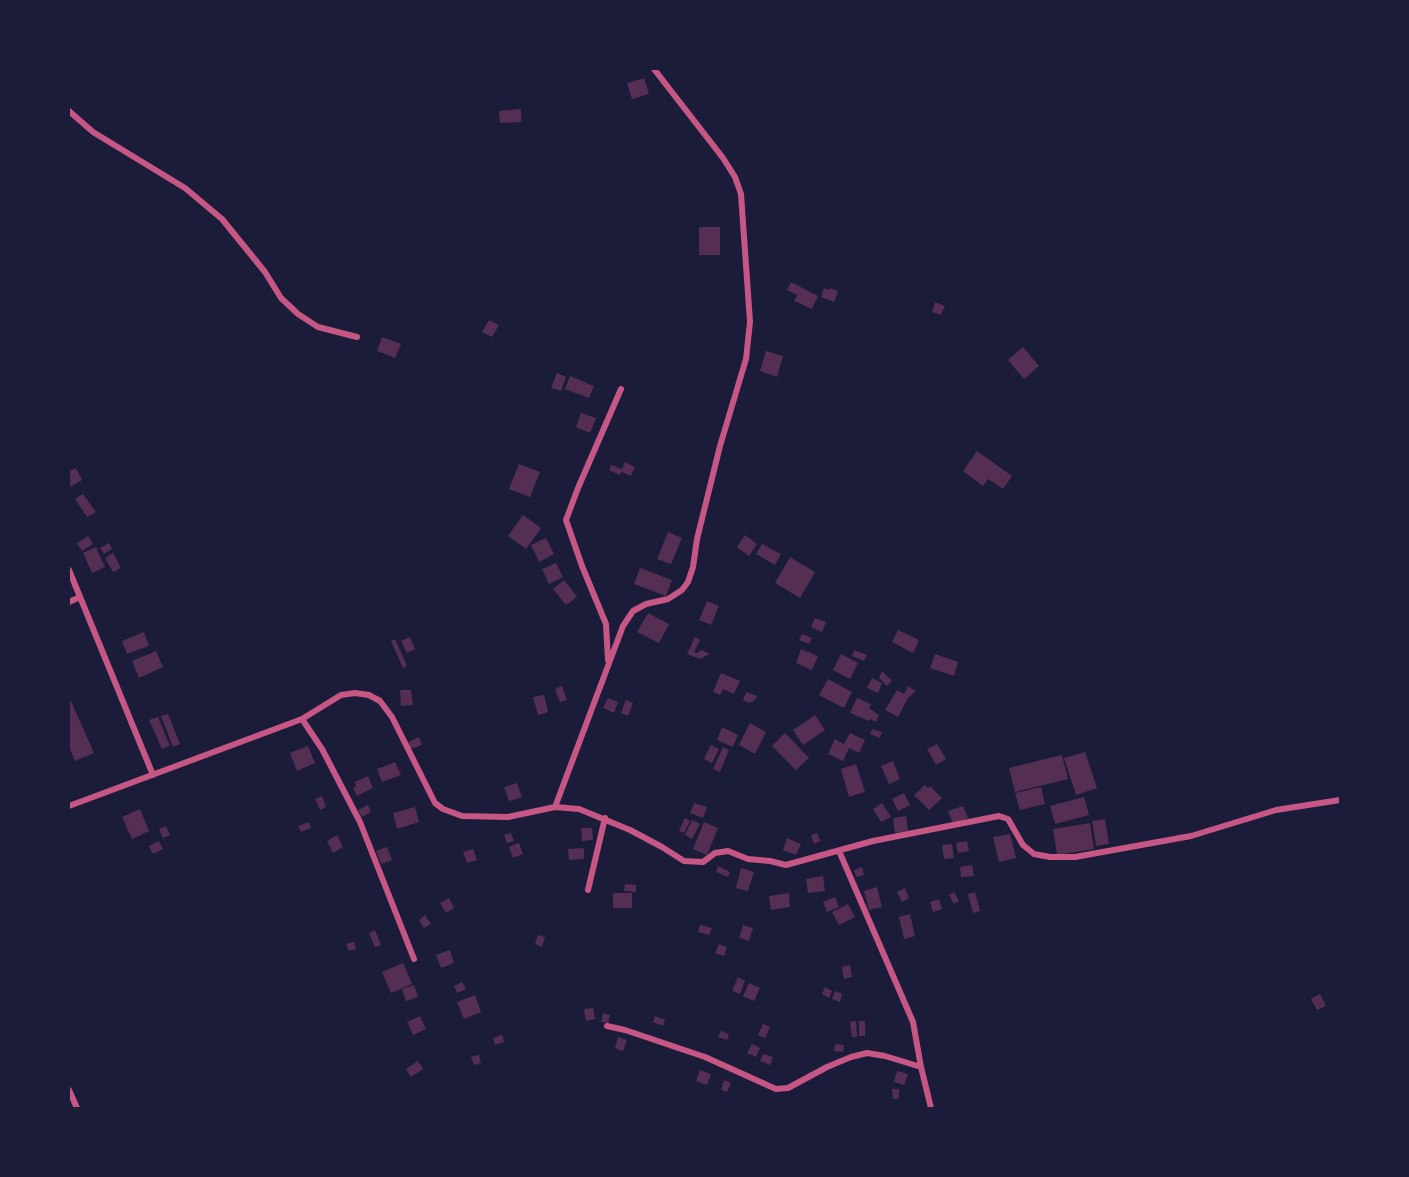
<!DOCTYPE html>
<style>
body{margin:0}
#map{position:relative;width:1409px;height:1177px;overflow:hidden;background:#1b1b3a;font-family:"DM Sans",sans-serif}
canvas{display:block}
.frame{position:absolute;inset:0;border:70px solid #1b1b3a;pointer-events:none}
</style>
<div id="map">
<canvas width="1409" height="1177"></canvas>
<div class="frame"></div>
</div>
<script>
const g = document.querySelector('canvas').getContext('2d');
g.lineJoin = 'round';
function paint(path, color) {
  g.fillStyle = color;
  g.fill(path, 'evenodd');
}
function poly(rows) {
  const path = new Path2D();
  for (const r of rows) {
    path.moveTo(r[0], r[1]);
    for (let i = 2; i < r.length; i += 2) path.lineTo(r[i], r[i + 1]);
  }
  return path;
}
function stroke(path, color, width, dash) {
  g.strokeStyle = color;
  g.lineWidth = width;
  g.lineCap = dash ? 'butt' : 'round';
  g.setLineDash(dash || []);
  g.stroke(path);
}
paint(poly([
 [644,78,649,94,632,99,627,83],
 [521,109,521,122,500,123,499,111],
 [699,227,720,227,720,255,699,255],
 [791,282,818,296,812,309,794,301,797,295,787,290],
 [824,288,829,290,830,288,838,291,834,302,821,297],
 [935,302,945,306,941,315,932,312],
 [489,320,499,325,492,337,482,332],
 [382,337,401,344,395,358,377,351],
 [1023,347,1039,366,1024,379,1008,360],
 [766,351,783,356,777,377,760,371],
 [557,373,566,377,561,391,551,388],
 [570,376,594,386,589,398,565,389],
 [581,413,596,418,590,433,576,427],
 [977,451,1012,476,1003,489,988,479,983,486,963,471],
 [625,462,635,467,631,476,621,472,620,475,609,470,611,465,622,469],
 [519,464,540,472,530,497,509,489],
 [76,468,82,480,70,487,69,471],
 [83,494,96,512,87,517,75,499],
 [523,515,541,528,526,549,508,536],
 [668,532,682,538,671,564,657,559],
 [745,535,757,544,749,556,737,547],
 [88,536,93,544,82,551,77,543],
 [546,538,554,554,539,562,531,545],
 [109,543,112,549,104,554,100,548],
 [762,544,781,554,775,565,756,554],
 [96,547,105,567,92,573,83,553],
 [113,553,121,568,113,572,105,558],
 [790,557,815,572,800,598,775,583],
 [556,563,563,577,549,584,542,569],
 [640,568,672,580,666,596,634,584],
 [564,580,577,597,566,605,553,589],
 [707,601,719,606,711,625,699,620],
 [648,613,669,624,659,643,637,632],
 [815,618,826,622,822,632,811,627],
 [898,630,919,640,913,653,892,642],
 [144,632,149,646,127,654,122,641],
 [802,634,812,638,809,644,799,640],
 [410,637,415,649,407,653,401,641],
 [695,637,700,640,694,652,697,653,702,650,710,654,700,659,687,654],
 [395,639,407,666,403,668,391,641],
 [801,649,818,656,812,670,796,663],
 [854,650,867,655,864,661,852,656],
 [156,651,163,667,139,678,132,661],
 [841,654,858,663,850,679,833,670],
 [935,654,958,662,954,676,930,668],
 [882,671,892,681,887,686,879,678],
 [721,673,740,681,734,694,723,689,720,695,713,692],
 [872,678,882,683,878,693,867,688],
 [828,679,852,692,844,708,819,695],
 [562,686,567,700,560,702,555,689],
 [908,686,916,691,908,698,898,717,885,710,897,690,904,694],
 [400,690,411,690,413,705,401,706],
 [746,692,757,696,755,700,749,703,743,700],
 [544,695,548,712,538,715,533,697],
 [69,697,94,753,75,761,69,747],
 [608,698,618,702,614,713,603,708],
 [857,698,871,704,869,708,879,715,876,722,870,719,869,721,850,713],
 [626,700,633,703,628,716,621,713],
 [168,714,180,744,173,747,161,716],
 [815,715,825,730,803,745,793,730],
 [158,717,170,746,162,749,149,720],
 [750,723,766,732,755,754,739,745],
 [722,727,738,735,733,747,717,740],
 [872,729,882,732,880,738,870,734],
 [785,733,809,758,796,770,772,746],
 [850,733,865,740,859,753,849,748,843,761,828,754,835,739,844,744],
 [419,737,422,745,411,749,408,742],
 [937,744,946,759,936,765,927,749],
 [711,745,719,749,712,763,704,759],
 [308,746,315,763,297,771,290,753],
 [723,747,729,750,720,772,713,769],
 [1085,752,1097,788,1076,795,1064,758],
 [1062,755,1068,779,1015,792,1009,768],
 [893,761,900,779,889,784,881,766],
 [395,762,401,775,382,782,377,769],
 [856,764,865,792,849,797,841,769],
 [368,776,373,788,357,796,353,788,356,786,355,782],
 [517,783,522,797,509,801,504,787],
 [925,785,928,788,930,786,942,798,929,810,914,795],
 [1041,787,1045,804,1020,810,1015,793],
 [904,793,910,805,898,811,892,799],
 [322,796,326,807,320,810,315,799],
 [1084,797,1089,815,1055,824,1050,806],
 [694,803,707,807,703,818,690,813],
 [882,803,891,817,881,822,873,809],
 [368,805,371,812,362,817,358,810],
 [963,806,968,818,953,824,948,811],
 [415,807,419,822,397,829,393,813],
 [140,809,149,831,132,839,122,817],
 [906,816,908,831,895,833,893,818],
 [685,818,690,821,684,833,679,831],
 [1105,819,1109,844,1096,846,1092,821],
 [692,820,700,824,692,839,685,835],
 [309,822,311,828,301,832,298,826],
 [704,822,718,828,707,855,693,849],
 [1090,823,1094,849,1057,855,1053,829],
 [166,826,170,835,163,838,159,829],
 [581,828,592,828,593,840,582,841],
 [511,833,514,841,507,843,504,835],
 [817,833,820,841,814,844,811,835],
 [1010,834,1016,858,999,862,993,837],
 [337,835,343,847,333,853,327,841],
 [787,838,801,844,796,855,783,850],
 [159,841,163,849,153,854,149,846],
 [967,841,969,851,958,853,956,843],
 [519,843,523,854,513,858,509,847],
 [952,844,954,858,944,859,942,845],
 [387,847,392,860,381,864,376,851],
 [584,848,584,859,569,860,568,849],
 [473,849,477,860,467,863,463,852],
 [972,865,974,876,961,877,960,867],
 [718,866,730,872,728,877,716,872],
 [862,867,864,875,856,877,854,870],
 [741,868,754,872,748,891,736,888],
 [823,876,825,891,808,893,806,879],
 [625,884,636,885,636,892,624,891],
 [877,887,882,907,869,910,864,891],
 [905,888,909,898,902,902,897,892],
 [954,892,959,901,954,904,949,895],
 [975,892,980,911,973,913,968,894],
 [613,893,632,893,632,908,613,908],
 [789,893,790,907,771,910,769,896],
 [835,897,839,907,827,912,823,902],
 [449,898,454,908,446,913,440,903],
 [939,899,942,909,933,912,930,902],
 [848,904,855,917,839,925,832,912],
 [910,914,915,936,904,939,899,917],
 [425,915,431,924,424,928,419,920],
 [700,925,712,928,709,935,698,932],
 [743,925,753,928,749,941,739,938],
 [375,930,381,945,375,947,369,933],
 [538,935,545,937,542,947,535,944],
 [354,942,356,949,349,951,346,944],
 [719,944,727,947,724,956,715,953],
 [450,950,454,963,441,968,436,955],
 [403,963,412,984,391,993,382,972],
 [850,965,852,977,844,979,842,967],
 [738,977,745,981,740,994,732,991],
 [462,982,466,989,457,993,454,986],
 [749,983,760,988,754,1001,743,996],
 [414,985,418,997,406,1001,402,989],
 [825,987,832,991,829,998,822,994],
 [835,991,842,994,840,1002,832,999],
 [1320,994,1326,1006,1317,1010,1311,999],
 [475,995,481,1012,464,1019,457,1002],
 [593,1008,595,1019,586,1021,584,1009],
 [603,1013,610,1015,608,1023,601,1022],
 [420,1016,426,1029,413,1035,407,1022],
 [655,1016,665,1020,663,1026,653,1022],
 [856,1021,857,1037,852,1037,850,1022],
 [859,1021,865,1021,865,1036,859,1036],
 [763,1024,770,1027,765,1038,758,1035],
 [721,1031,729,1034,727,1040,718,1037],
 [502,1035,504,1042,495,1045,493,1038],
 [618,1037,627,1040,623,1051,615,1048],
 [752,1044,760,1048,756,1057,747,1053],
 [835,1044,844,1045,843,1052,834,1051],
 [763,1054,773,1057,770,1065,760,1061],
 [479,1055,481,1063,474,1065,471,1057],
 [418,1061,423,1069,411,1077,406,1069],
 [700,1070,711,1074,707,1085,696,1081],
 [897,1071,908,1074,904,1085,894,1082],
 [724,1080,731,1083,727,1092,721,1090],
 [892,1089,899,1089,899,1098,893,1099]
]), '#542f53');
stroke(poly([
 [69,111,93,132,185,188,222,219,265,272,281,298,298,314,318,327,357,337],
 [69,570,153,775],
 [69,602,80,597],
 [608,660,606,624,582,566,566,520,578,488,621,389],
 [302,719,322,749,360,822,414,959],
 [69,806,302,719,341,695,355,693,369,695,380,701,392,717,435,803,443,809,462,816,508,817,555,807,579,809,630,830,662,847,684,861,703,862,715,853,728,851,748,859,770,861,786,865,873,841,999,816,1008,819,1023,845,1034,854,1050,857,1075,857,1191,836,1276,810,1340,800],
 [555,807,623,626,633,611,646,604,668,599,682,590,688,582,693,567,697,539,720,446,746,359,750,322,741,194,735,177,723,158,654,69],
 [839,851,913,1022,921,1067,931,1108],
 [588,890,605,818],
 [607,1026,625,1030,705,1057,776,1089,788,1088,827,1067,851,1057,867,1053,885,1056,921,1067],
 [69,1090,77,1108]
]), '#c65784', 6);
</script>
